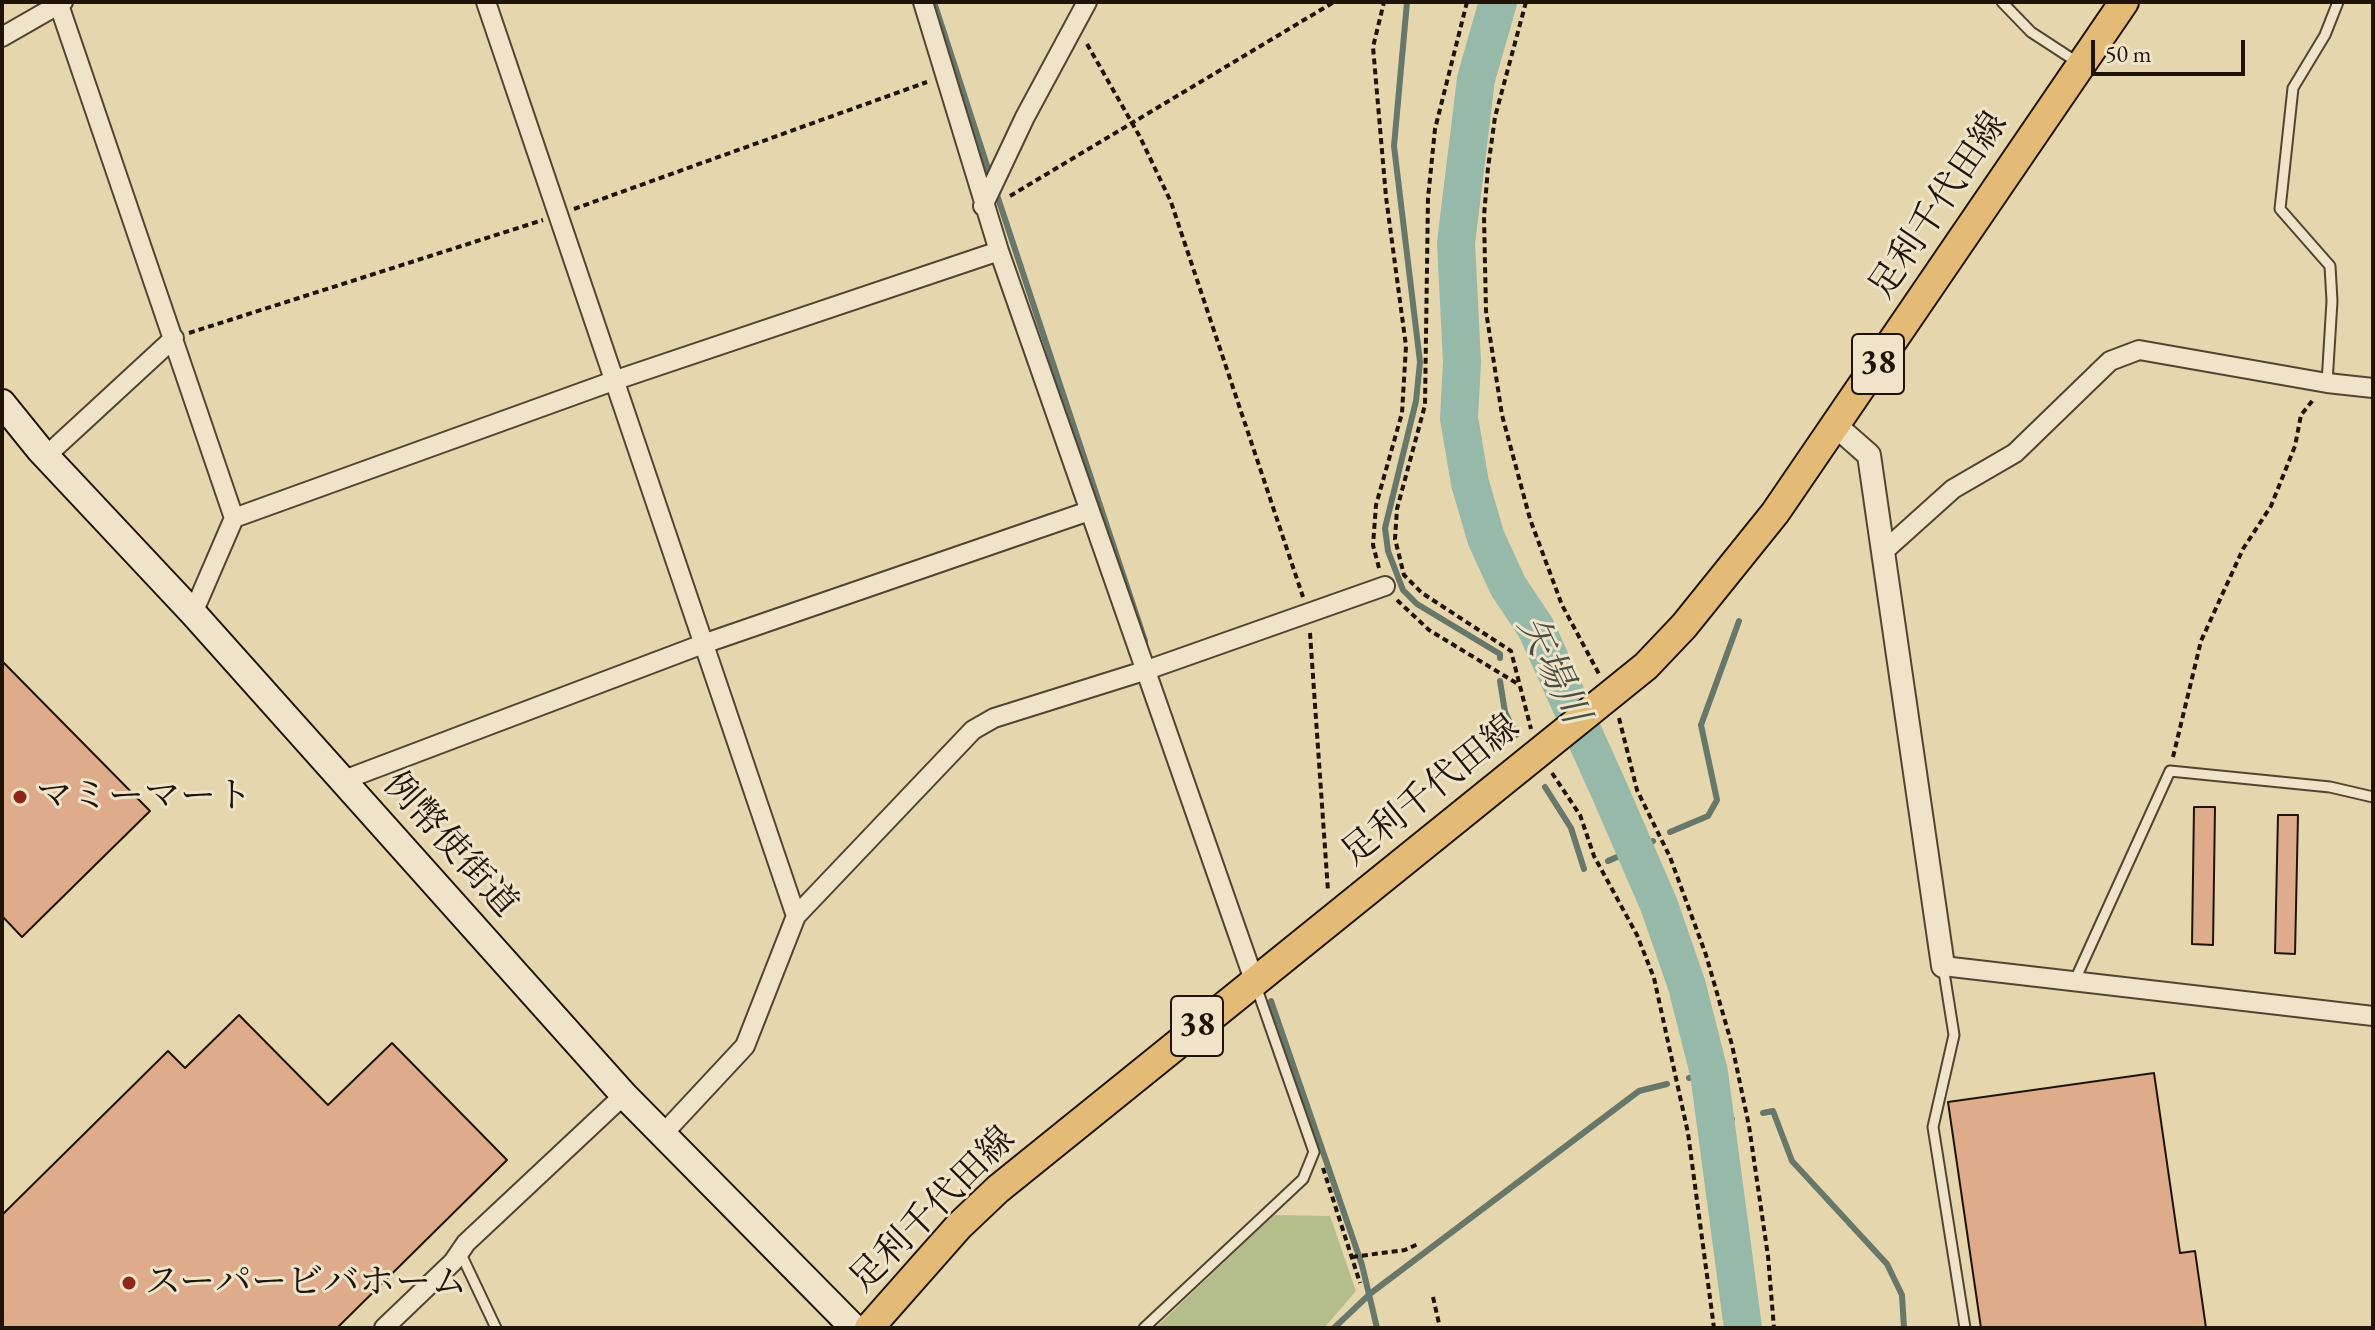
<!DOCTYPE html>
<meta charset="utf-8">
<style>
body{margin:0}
#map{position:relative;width:2375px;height:1330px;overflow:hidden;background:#e6d6ad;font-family:"EB Garamond",serif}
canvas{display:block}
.frame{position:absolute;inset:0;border:4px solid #201409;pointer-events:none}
.scale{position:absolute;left:2091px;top:40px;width:154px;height:36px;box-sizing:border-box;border:4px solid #201409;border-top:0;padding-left:10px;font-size:24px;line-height:28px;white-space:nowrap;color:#201409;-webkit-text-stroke:6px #efe4ca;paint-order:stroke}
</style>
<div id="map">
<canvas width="2375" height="1330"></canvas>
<div class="frame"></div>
<div class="scale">50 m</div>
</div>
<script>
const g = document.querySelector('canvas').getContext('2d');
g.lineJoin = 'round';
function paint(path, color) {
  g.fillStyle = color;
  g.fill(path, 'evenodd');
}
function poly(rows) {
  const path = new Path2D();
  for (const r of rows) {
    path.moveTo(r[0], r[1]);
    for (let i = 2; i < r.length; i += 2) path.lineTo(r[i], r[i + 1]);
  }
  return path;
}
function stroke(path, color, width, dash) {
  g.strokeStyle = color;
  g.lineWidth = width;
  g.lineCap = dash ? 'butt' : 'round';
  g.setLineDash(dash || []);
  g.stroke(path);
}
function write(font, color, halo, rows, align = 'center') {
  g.font = font + ' "EB Garamond","Noto Serif JP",serif';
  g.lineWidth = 6;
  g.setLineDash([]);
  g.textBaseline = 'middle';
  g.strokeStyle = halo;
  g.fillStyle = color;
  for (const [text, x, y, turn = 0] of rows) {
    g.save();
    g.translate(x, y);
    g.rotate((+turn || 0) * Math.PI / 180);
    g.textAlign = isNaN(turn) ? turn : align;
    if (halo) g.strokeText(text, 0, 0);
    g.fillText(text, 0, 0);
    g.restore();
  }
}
paint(poly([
 [1274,1215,1330,1216,1356,1291,1324,1328,1155,1328]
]), '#b3be8b');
stroke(poly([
 [934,2,991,178],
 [1407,2,1394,146,1420,362,1416,401,1385,528,1388,551,1403,590,1417,604,1500,654,1500,658],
 [996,192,1145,641],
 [1500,681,1505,712,1516,735],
 [1545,787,1571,828,1584,869],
 [1670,832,1708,816,1717,800,1701,725,1739,621],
 [1608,861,1653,841],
 [1271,1001,1362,1265,1377,1328],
 [1689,1078,1709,1073],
 [1763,1113,1773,1111,1792,1161,1887,1264,1902,1295,1904,1328],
 [1716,1122,1732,1119],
 [1334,1328,1371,1293,1639,1091,1667,1084]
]), '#677769', 6);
stroke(poly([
 [1498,2,1476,79,1456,243,1462,362,1459,418,1470,483,1486,538,1508,586,1536,628,1610,792,1659,905,1687,986,1709,1073,1743,1328]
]), '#96b9a9', 38);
const building = poly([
 [2,661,150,811,22,937,2,916,2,661],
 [2194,807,2215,807,2213,945,2192,944,2194,807],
 [2278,815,2298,815,2295,954,2275,953,2278,815],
 [239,1015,328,1105,392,1043,507,1160,337,1328,2,1328,2,1215,168,1051,185,1068,239,1015],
 [2154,1073,2180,1253,2195,1251,2206,1328,1981,1328,1948,1102,2154,1073]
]);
paint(building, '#deab8b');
stroke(building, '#201409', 2);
const service = poly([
 [2002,2,2031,32,2077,62],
 [2327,383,2332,301,2330,266,2280,209,2293,88,2325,35,2338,2],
 [1943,966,1954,1035,1933,1127,1965,1328],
 [2075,980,2170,771,2330,787,2373,797],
 [460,1252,496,1328],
 [1144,1328,1303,1179,1314,1152,1256,986]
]);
const minor = poly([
 [58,2,234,518,193,613],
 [486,2,796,916],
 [923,2,999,251,1254,980],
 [2,37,63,2],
 [983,206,1025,117,1087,2],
 [46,456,174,338],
 [234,518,616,380,999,251],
 [1884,551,1953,489,2015,453,2110,361,2139,350,2327,383,2373,388],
 [344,780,703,644,1089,511],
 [1943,966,2373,1016],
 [663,1134,745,1046,796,916,973,730,994,718,1147,670,1385,586],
 [384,1328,453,1262,466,1243,624,1095]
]);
const tertiary = poly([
 [1836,426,1869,455,1943,966]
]);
const secondary = poly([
 [2,403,40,450,193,613,624,1095,854,1328]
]);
const primary = poly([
 [869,1328,959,1226,998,1189,1646,666,1684,626,1775,513,2124,2]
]);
stroke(service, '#524432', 13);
stroke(minor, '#524432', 22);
stroke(tertiary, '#524432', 26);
stroke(secondary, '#201409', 30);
stroke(primary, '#201409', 32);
stroke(poly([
 [1467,2,1435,129,1428,198,1425,405,1397,509,1395,539,1404,575,1422,593,1511,651,1531,729],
 [1526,2,1495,117,1488,168,1484,216,1486,311,1502,415,1530,519,1562,605,1599,674],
 [1087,44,1140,137,1171,202,1303,597],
 [1010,196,1334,2],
 [574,209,927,82],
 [189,333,543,220],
 [1379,568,1373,545,1376,505,1402,413,1406,346,1386,197,1375,70,1373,47,1384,2],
 [1397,600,1429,630,1518,684],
 [1310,633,1328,891],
 [1619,718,1637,790,1670,857,1706,955,1732,1045,1749,1126,1768,1256,1774,1328],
 [2173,757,2201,641,2243,549,2271,506,2295,446,2301,415,2313,400],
 [1552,773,1580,815,1594,856,1637,935,1654,978,1688,1133,1714,1328],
 [1323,1168,1360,1283],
 [1352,1257,1405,1250,1418,1244],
 [1433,1297,1440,1328]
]), '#201409', 4, [6, 4]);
stroke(service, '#efe4ca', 9);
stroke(minor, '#efe4ca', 18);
stroke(tertiary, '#efe4ca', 22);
stroke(secondary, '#efe4ca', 26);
stroke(primary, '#e3bb76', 28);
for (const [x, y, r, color] of [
 [20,797,8,"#8f2418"],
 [129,1283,8,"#8f2418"]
]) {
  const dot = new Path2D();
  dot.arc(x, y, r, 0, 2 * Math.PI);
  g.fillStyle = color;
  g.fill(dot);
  stroke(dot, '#efe4ca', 3);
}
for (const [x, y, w] of [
 [1878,364,52],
 [1197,1026,52]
]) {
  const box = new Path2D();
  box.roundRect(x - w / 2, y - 30, w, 60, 6);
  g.fillStyle = '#efe4ca';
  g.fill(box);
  stroke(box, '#201409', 2);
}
write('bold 34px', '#201409', null, [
 ["38",1878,364],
 ["38",1197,1026]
]);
write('36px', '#201409', '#efe4ca', [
 ["足利千代田線",1939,206,-56],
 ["足利千代田線",1431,791,-39],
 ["例幣使街道",450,845,48],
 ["足利千代田線",933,1210,-45]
]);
write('36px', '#201409', '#efe4ca', [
 ["マミーマート",36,797],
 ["スーパービバホーム",145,1283]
], 'left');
write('italic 38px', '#494e41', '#efe4ca', [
 ["矢場川",1552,670,64]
]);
</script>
